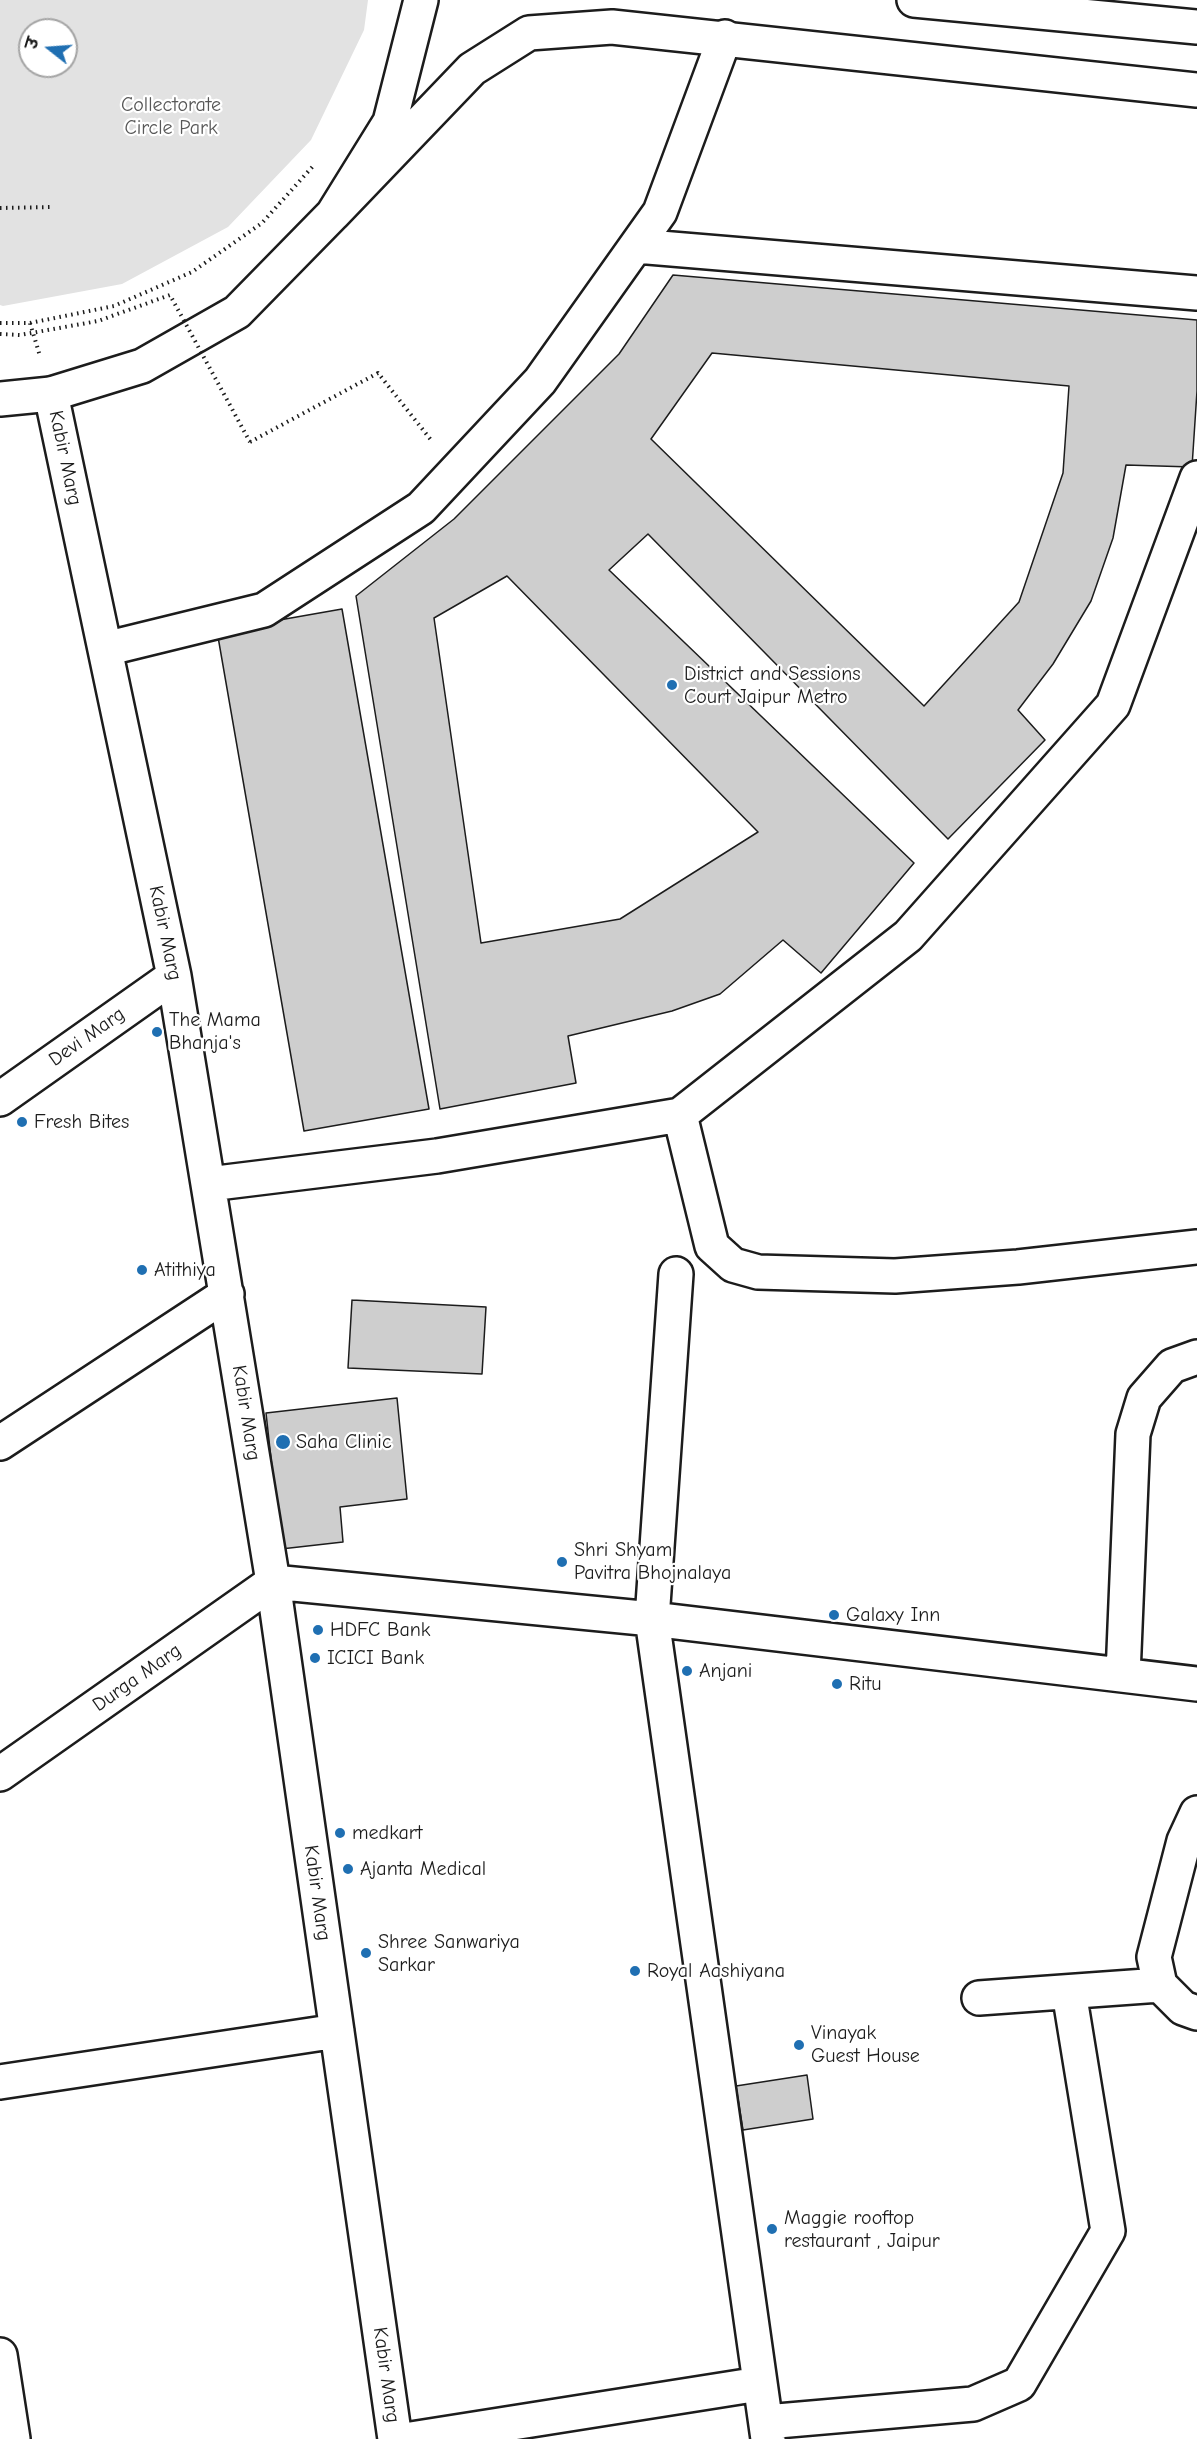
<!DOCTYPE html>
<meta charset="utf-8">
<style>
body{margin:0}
#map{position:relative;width:1197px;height:2439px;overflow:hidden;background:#fff;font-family:"Comic Neue","Playpen Sans Deva",sans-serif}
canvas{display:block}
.north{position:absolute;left:18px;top:18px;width:60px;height:60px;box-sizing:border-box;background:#fff;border:2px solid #a4a4a4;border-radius:50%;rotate:287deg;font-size:16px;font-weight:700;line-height:24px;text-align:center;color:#1c1c1c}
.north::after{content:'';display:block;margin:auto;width:21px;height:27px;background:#1f6fb2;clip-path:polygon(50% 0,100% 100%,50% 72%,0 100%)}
</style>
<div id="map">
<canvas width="1197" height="2439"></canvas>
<div class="north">उ</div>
</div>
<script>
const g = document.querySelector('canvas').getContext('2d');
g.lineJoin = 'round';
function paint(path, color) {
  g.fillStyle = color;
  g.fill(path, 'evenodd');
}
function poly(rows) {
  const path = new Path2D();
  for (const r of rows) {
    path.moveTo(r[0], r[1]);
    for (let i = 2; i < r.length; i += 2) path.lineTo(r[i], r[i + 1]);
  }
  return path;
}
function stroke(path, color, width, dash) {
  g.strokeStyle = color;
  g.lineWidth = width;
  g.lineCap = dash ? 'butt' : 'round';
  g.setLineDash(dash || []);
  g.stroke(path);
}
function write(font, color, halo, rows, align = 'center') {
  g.font = font + ' "Comic Neue",sans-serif';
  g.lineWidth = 4.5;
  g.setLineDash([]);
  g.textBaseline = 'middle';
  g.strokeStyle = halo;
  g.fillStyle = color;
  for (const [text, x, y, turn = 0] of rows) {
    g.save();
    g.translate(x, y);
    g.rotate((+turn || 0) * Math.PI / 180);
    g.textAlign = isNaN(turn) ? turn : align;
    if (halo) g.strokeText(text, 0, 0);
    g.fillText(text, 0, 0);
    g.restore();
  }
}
paint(poly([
 [0,0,368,0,364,30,311,140,228,227,122,284,3,306,0,305],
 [30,30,66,30,66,66,30,66]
]), '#e2e2e2');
const building = poly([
 [673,275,1197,320,1197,391,1192,467,1126,465,1113,538,1091,601,1053,664,1018,710,1045,740,948,839,648,534,609,570,914,863,821,973,783,940,720,994,672,1011,568,1036,576,1083,440,1109,356,596,454,519,619,354,673,275],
 [712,353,1069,386,1063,473,1019,602,924,706,651,439,712,353],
 [507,576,758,832,620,919,481,943,434,618,507,576],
 [342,609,429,1109,304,1131,217,631,342,609],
 [352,1300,486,1307,482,1374,348,1368,352,1300],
 [397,1398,407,1499,340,1507,343,1542,281,1549,266,1413,397,1398],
 [807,2075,813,2119,743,2130,736,2086,807,2075]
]);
paint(building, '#cecece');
stroke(building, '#1c1c1c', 1.5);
const minor = poly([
 [636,246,1197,293],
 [51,394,174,976,273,1582,395,2439],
 [105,649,264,610,421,508,540,381,660,212,725,37],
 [0,1099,174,976],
 [680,1115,712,1246,733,1265,758,1272,895,1276,1018,1267,1197,1247],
 [209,1184,437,1156,680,1115,908,936,1113,705,1197,478],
 [676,1274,652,1619,768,2439],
 [0,1443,227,1294],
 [1123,1675,1133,1434,1144,1398,1172,1366,1197,1357],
 [0,1774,273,1582,652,1619,1197,1684],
 [1197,1813,1184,1841,1154,1957,1160,1985,1183,2008,1197,2013],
 [979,1998,1160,1985],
 [0,2082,337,2031],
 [0,2355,13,2439],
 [766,2422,973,2404,1019,2384,1108,2231,1069,1992],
 [411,2439,759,2384]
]);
const major = poly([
 [914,0,1197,27],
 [333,214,472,69,529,33,612,27,1197,90],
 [0,399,51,394,142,366,237,312,333,214,390,122,421,0]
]);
stroke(minor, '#1c1c1c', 38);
stroke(major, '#1c1c1c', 38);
stroke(poly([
 [0,208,52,207],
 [0,323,30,323,114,306,192,272,262,223,314,165],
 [30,323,40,356],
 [250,442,378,373,431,440]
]), '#1c1c1c', 4, [1.5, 4.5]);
stroke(minor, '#fff', 33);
stroke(major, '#fff', 33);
stroke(poly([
 [0,334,20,335,98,321,170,295,250,442]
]), '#1c1c1c', 4, [1.5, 4.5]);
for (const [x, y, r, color] of [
 [672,685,6,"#1f6fb2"],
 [157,1032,6,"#1f6fb2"],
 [22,1122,6,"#1f6fb2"],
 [142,1270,6,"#1f6fb2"],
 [283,1442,8,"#1f6fb2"],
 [562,1562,6,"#1f6fb2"],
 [834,1615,6,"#1f6fb2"],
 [318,1630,6,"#1f6fb2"],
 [315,1658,6,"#1f6fb2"],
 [687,1671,6,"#1f6fb2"],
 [837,1684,6,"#1f6fb2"],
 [340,1833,6,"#1f6fb2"],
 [348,1869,6,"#1f6fb2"],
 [366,1953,6,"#1f6fb2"],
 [635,1971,6,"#1f6fb2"],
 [799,2045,6,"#1f6fb2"],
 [772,2229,6,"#1f6fb2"]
]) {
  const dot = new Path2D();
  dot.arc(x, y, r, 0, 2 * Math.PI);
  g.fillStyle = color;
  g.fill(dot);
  stroke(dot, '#fff', 2);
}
write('20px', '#575757', '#fff', [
 ["Collectorate",171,105],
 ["Circle Park",171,128]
]);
write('20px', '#1c1c1c', '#fff', [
 ["Kabir Marg",65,458,78],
 ["Kabir Marg",165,933,78],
 ["Devi Marg",87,1037,-35],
 ["Kabir Marg",246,1413,81],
 ["Durga Marg",137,1678,-35],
 ["Kabir Marg",317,1893,82],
 ["Kabir Marg",386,2375,82]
]);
write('20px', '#1c1c1c', '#fff', [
 ["District and Sessions",684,674],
 ["Court Jaipur Metro",684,697],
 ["The Mama",169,1020],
 ["Bhanja's",169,1043],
 ["Fresh Bites",34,1122],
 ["Atithiya",154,1270],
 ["Saha Clinic",296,1442],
 ["Shri Shyam",574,1550],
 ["Pavitra Bhojnalaya",574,1573],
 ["Galaxy Inn",846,1615],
 ["HDFC Bank",330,1630],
 ["ICICI Bank",327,1658],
 ["Anjani",699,1671],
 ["Ritu",849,1684],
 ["medkart",352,1833],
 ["Ajanta Medical",360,1869],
 ["Shree Sanwariya",378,1942],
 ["Sarkar",378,1965],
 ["Royal Aashiyana",647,1971],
 ["Vinayak",811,2033],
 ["Guest House",811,2056],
 ["Maggie rooftop",784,2218],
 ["restaurant , Jaipur",784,2241]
], 'left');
</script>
